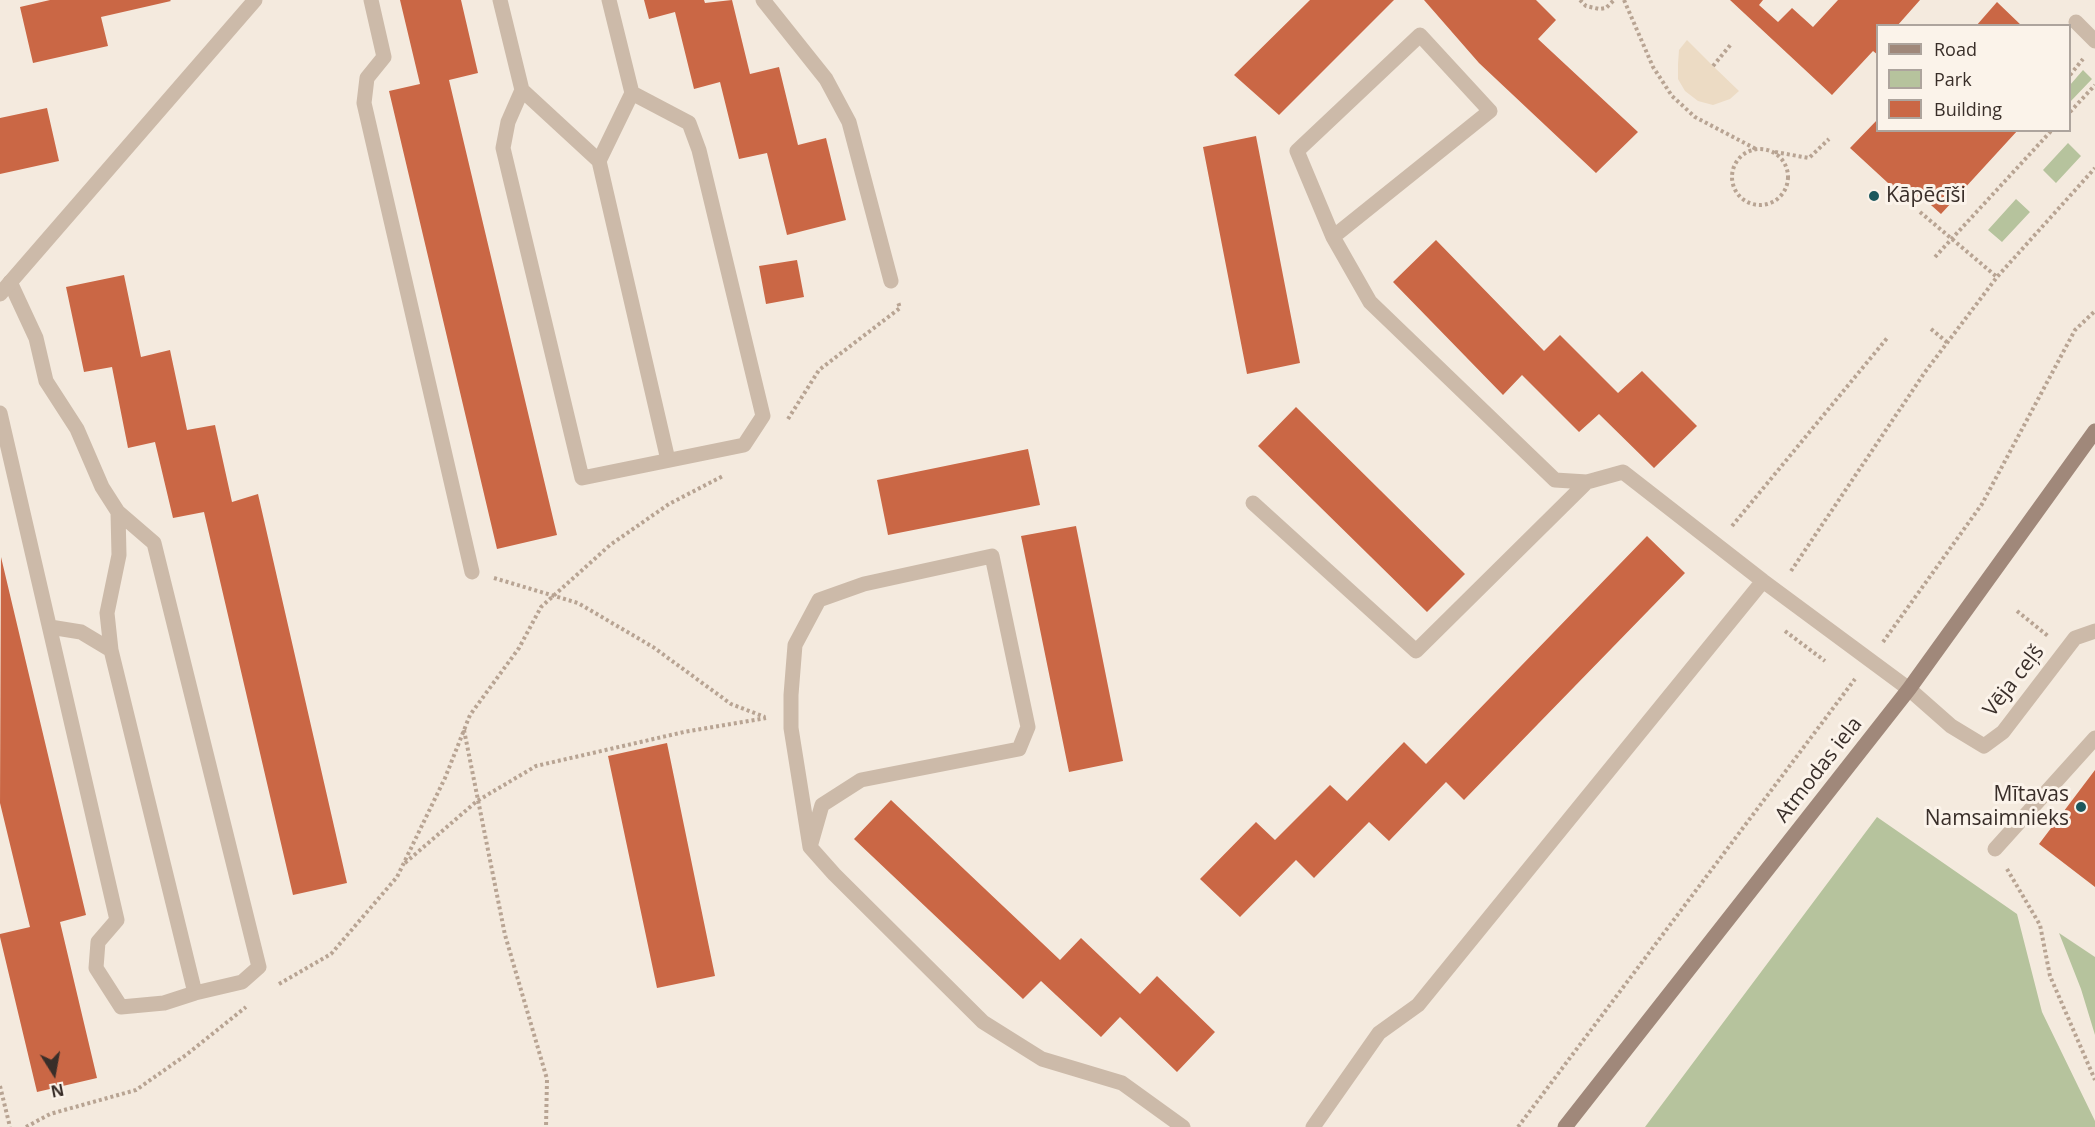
<!DOCTYPE html>
<meta charset="utf-8">
<style>
body{margin:0}
#map{position:relative;width:2095px;height:1127px;overflow:hidden;background:#f4eade;font-family:"Open Sans",sans-serif}
canvas{display:block}
.legend{position:absolute;left:1876px;top:24px;width:195px;height:108px;box-sizing:border-box;background:#fbf3ea;border:2px solid #ada49d;margin:0;padding:8px 10px;list-style:none;font-size:18px;color:#392e29}
.legend li{display:flex;align-items:center;gap:12px;height:30px}
.legend b{width:30px;border:2px solid #ada49d}
.north{position:absolute;left:24px;top:1043px;width:60px;height:60px;-webkit-text-stroke:4px #fbf3ea;paint-order:stroke;rotate:169deg;font-size:16px;font-weight:700;line-height:24px;text-align:center;color:#392e29}
.north::after{content:'';display:block;margin:auto;width:21px;height:27px;background:#392e29;clip-path:polygon(50% 0,100% 100%,50% 72%,0 100%)}
</style>
<div id="map">
<canvas width="2095" height="1127"></canvas>
<ul class="legend">
<li><b style="height:8px;background:#a0887a"></b>Road</li>
<li><b style="height:16px;background:#b6c39d"></b>Park</li>
<li><b style="height:16px;background:#ca6745"></b>Building</li>
</ul>
<div class="north">N</div>
</div>
<script>
const g = document.querySelector('canvas').getContext('2d');
g.lineJoin = 'round';
function paint(path, color) {
  g.fillStyle = color;
  g.fill(path, 'evenodd');
}
function poly(rows) {
  const path = new Path2D();
  for (const r of rows) {
    if (r.length === 3) {
      path.moveTo(r[0] + r[2], r[1]);
      path.arc(r[0], r[1], r[2], 0, 2 * Math.PI);
      continue;
    }
    path.moveTo(r[0], r[1]);
    for (let i = 2; i < r.length; i += 2) path.lineTo(r[i], r[i + 1]);
  }
  return path;
}
function stroke(path, color, width, dash) {
  g.strokeStyle = color;
  g.lineWidth = width;
  g.lineCap = dash ? 'butt' : 'round';
  g.setLineDash(dash || []);
  g.stroke(path);
}
function write(font, color, halo, rows, align = 'center') {
  g.font = font + ' "Open Sans",sans-serif';
  g.lineWidth = 6;
  g.setLineDash([]);
  g.textBaseline = 'middle';
  g.strokeStyle = halo;
  g.fillStyle = color;
  for (const [text, x, y, turn = 0] of rows) {
    g.save();
    g.translate(x, y);
    g.rotate((+turn || 0) * Math.PI / 180);
    g.textAlign = isNaN(turn) ? turn : align;
    if (halo) g.strokeText(text, 0, 0);
    g.fillText(text, 0, 0);
    g.restore();
  }
}
paint(poly([
 [2083,70,2092,79,2070,102,2070,85],
 [2068,143,2081,156,2056,183,2043,170],
 [2016,199,2030,212,2002,242,1988,230],
 [1877,817,2017,914,2042,1012,2095,1121,2095,1127,1645,1127],
 [2059,933,2095,957,2095,1035,2081,989]
]), '#b6c39d');
paint(poly([
 [1687,40,1713,66,1739,91,1730,99,1713,105,1698,101,1685,91,1678,79,1678,64,1679,50]
]), '#ecdbc4');
paint(poly([
 [50,0,170,0,171,1,101,17,108,46,33,63,20,7],
 [400,0,461,0,478,73,449,80,557,535,497,549,389,91,420,84],
 [644,0,704,0,705,3,732,0,750,74,779,67,798,145,826,138,846,220,787,235,767,153,739,159,720,82,694,89,675,12,649,19],
 [1310,0,1394,0,1279,115,1234,75],
 [1424,0,1536,0,1556,20,1538,39,1638,132,1596,173,1479,63],
 [1730,0,1763,0,1759,5,1778,22,1792,8,1813,27,1838,0,1920,0,1897,26,1878,26,1878,55,1873,51,1832,95],
 [1997,2,2022,26,1976,26],
 [47,108,59,161,0,174,0,118],
 [1878,119,1878,130,2018,130,1941,214,1922,197,1913,206,1850,148],
 [1256,136,1300,363,1247,374,1203,147],
 [1436,240,1544,351,1560,335,1618,393,1642,371,1697,426,1654,468,1599,414,1579,432,1522,375,1503,395,1393,282],
 [797,260,804,297,766,304,759,266],
 [124,275,141,357,170,350,187,430,215,425,232,502,258,494,347,883,293,895,204,512,173,518,155,442,128,448,112,367,84,372,66,287],
 [1296,407,1465,574,1427,612,1258,446],
 [1028,449,1040,505,888,535,877,480],
 [1076,526,1123,761,1069,772,1021,536],
 [1647,536,1685,573,1464,800,1446,782,1389,841,1369,822,1314,878,1296,860,1240,917,1200,879,1256,822,1275,840,1330,785,1347,801,1404,742,1426,764],
 [1,557,86,915,60,922,97,1078,37,1092,0,937,0,934,30,927,0,803],
 [667,743,715,976,657,988,608,756],
 [2095,770,2095,887,2039,844],
 [891,800,1060,960,1081,938,1140,994,1157,976,1215,1032,1177,1072,1120,1017,1101,1037,1041,981,1023,999,854,839]
]), '#ca6745');
stroke(poly([
 [1580,0,1586,6,1599,9,1606,8,1614,0],
 [1624,0,1653,67,1672,96,1695,117,1756,149],
 [1713,66,1732,43],
 [2070,75,2083,59],
 [2070,112,2095,85],
 [1760,177,28],
 [1775,152,1809,158,1829,139],
 [1920,212,1997,277],
 [1935,257,2052,130],
 [1931,329,1948,343],
 [788,419,819,370,900,308,898,302],
 [1732,526,1888,337],
 [1791,571,1925,372,1997,277,2095,168],
 [494,578,578,603,653,647,731,704,765,717],
 [2017,611,2048,636],
 [1785,631,1825,661],
 [1883,642,1982,504,2075,330,2095,311],
 [464,730,505,935,547,1079,546,1127],
 [405,863,477,801,536,766,684,732,766,718],
 [2007,869,2040,925,2050,976,2095,1080],
 [279,984,331,954,397,877,445,778,470,715,519,648,541,607,610,545,669,504,723,476],
 [0,1086,10,1127],
 [26,1127,50,1114,136,1090,186,1055,246,1007],
 [1518,1127,1855,679]
]), '#b8a493', 4, [3, 3]);
stroke(poly([
 [371,0,384,57,367,78,364,103,472,572],
 [500,0,522,90,508,122,503,148,582,478,744,445,763,416,699,150,689,123,632,93,609,0],
 [763,0,826,79,849,122,891,281],
 [2076,22,2095,41],
 [522,90,599,161,668,460],
 [599,161,632,93],
 [1333,237,1490,111,1420,35,1297,151,1333,237,1370,302,1555,480,1587,482,1623,472,1763,581,1909,689],
 [10,282,36,338,46,381,77,429,102,487,118,512,154,543,259,967,242,982,195,993],
 [0,413,117,920,98,942,96,968,121,1007,164,1003,195,993,111,650,81,632,50,627],
 [1253,503,1416,651,1587,482],
 [111,650,107,613,119,555,118,512],
 [810,847,822,805,861,780,1019,749,1028,727,992,556,864,584,819,600,795,645,791,695,791,728,810,847,834,874,983,1022,1042,1059,1122,1083,1183,1127],
 [1995,849,2095,738],
 [1313,1127,1379,1033,1418,1005,1763,581]
]), '#ccbaa9', 15);
stroke(poly([
 [0,294,255,0],
 [1909,689,1951,726,1984,746,2003,732,2075,638,2095,631]
]), '#ccbaa9', 15);
stroke(poly([
 [1565,1127,1909,689,2095,431]
]), '#a0887a', 15);
for (const [x, y, r, color] of [
 [1874,196,6,"#1c585d"],
 [2081,807,6,"#1c585d"]
]) {
  const dot = new Path2D();
  dot.arc(x, y, r, 0, 2 * Math.PI);
  g.fillStyle = color;
  g.fill(dot);
  stroke(dot, '#fbf3ea', 2);
}
write('21px', '#392e29', '#fbf3ea', [
 ["Kāpēcīši",1886,196],
 ["Mītavas",2069,795,"right"],
 ["Namsaimnieks",2069,819,"right"]
], 'left');
write('21px', '#392e29', '#fbf3ea', [
 ["Vēja ceļš",2014,681,-52],
 ["Atmodas iela",1819,770,-52]
]);
</script>
